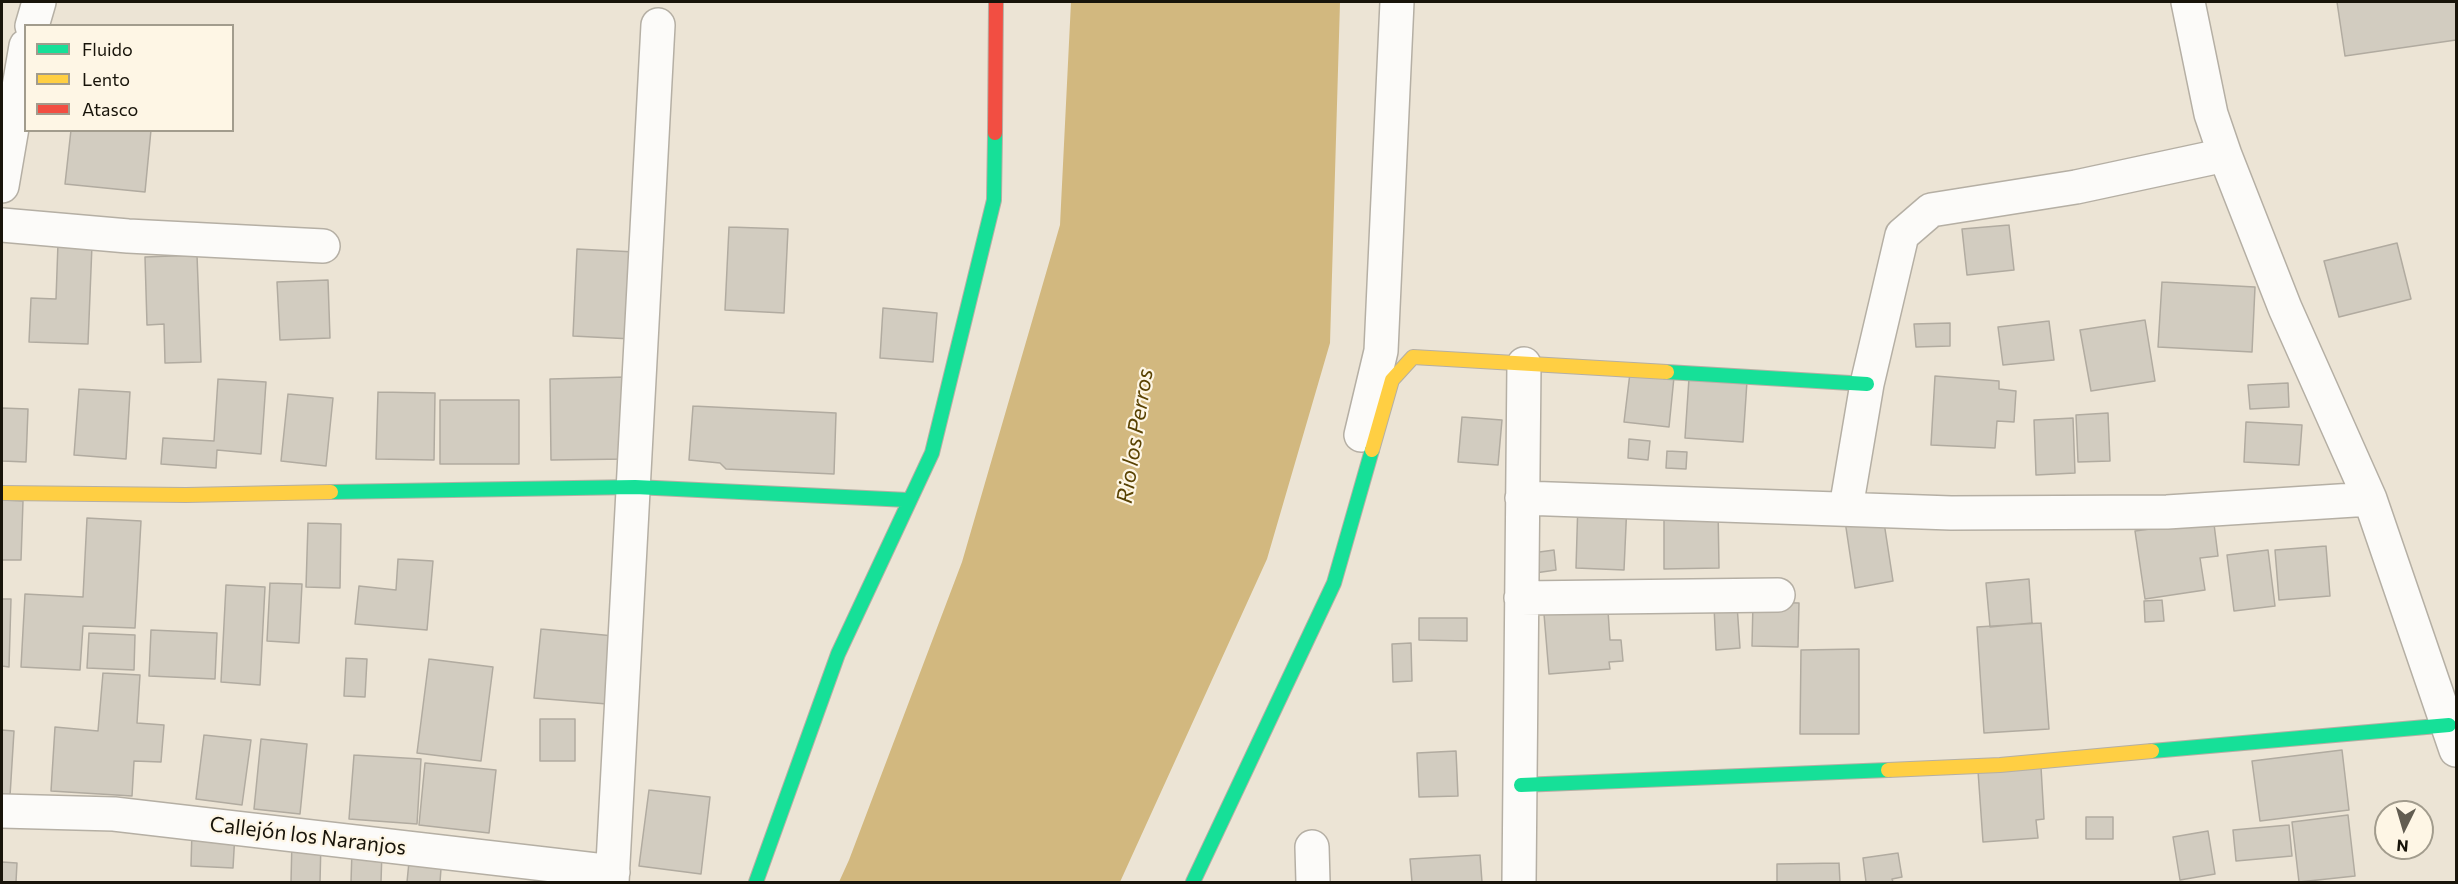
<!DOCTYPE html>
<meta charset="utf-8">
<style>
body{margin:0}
#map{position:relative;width:2458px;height:884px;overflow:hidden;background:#ece4d5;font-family:Commissioner,sans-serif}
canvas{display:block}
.frame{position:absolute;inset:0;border:3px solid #18140a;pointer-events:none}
.legend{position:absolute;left:24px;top:24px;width:210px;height:108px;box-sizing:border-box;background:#fef6e5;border:2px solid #a29c8d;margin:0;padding:8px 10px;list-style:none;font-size:18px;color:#18140a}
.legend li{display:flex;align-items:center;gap:12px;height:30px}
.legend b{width:30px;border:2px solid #a29c8d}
.north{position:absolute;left:2374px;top:800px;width:60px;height:60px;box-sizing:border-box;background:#fef6e5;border:2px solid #a29c8d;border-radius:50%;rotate:185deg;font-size:16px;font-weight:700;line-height:24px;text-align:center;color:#18140a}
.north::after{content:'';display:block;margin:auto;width:21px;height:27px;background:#625d51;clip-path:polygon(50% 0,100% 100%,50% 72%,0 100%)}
</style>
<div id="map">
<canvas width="2458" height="884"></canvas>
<div class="frame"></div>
<ul class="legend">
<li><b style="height:8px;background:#16e098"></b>Fluido</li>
<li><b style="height:8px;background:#ffcf43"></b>Lento</li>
<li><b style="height:8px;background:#f24e42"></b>Atasco</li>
</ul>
<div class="north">N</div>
</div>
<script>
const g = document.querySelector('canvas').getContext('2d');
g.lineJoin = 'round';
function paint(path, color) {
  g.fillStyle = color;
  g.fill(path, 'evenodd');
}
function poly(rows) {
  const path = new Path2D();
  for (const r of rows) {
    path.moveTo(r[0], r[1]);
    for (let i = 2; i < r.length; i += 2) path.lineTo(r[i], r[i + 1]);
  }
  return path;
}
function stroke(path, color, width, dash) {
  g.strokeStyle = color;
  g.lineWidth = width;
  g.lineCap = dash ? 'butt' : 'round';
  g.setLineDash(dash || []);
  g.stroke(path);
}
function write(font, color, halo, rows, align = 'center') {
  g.font = font + ' Commissioner,sans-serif';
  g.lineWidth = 4.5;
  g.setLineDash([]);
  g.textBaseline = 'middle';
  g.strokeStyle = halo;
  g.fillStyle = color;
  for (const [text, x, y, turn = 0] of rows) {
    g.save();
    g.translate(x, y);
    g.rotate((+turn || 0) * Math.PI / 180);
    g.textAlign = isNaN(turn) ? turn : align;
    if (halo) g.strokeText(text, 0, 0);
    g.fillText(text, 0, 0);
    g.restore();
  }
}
paint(poly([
 [1071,2,1340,2,1330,343,1267,559,1120,882,839,882,849,860,962,562,1060,225]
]), '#d2b87f');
const building = poly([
 [2337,2,2456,2,2456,40,2345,56,2337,2],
 [71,130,151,130,145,192,65,184,71,130],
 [2009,225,2014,270,1967,275,1962,229,2009,225],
 [729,227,788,229,784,313,725,310,729,227],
 [58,243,92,245,88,344,29,342,31,298,56,299,58,243],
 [2397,243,2411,299,2339,317,2324,261,2397,243],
 [577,249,635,252,632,339,573,336,577,249],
 [197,255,201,362,165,363,164,324,147,325,145,257,197,255],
 [328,280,330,338,280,340,277,282,328,280],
 [2162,282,2255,287,2252,352,2158,347,2162,282],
 [883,308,937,313,933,362,880,358,883,308],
 [2145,320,2155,381,2091,391,2080,330,2145,320],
 [2049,321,2054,360,2003,365,1998,327,2049,321],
 [1950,323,1950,346,1916,347,1914,324,1950,323],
 [1630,373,1674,377,1669,427,1624,422,1630,373],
 [1935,376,1999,381,1999,389,2016,391,2014,422,1997,421,1995,448,1931,445,1935,376],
 [627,377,627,459,551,460,550,379,627,377],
 [1689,378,1747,381,1743,442,1685,438,1689,378],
 [218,379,266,382,261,454,217,450,216,468,161,464,163,438,214,441,218,379],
 [2288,383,2289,407,2250,409,2248,385,2288,383],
 [79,389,130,392,126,459,74,455,79,389],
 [378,392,435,393,434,460,376,459,378,392],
 [288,394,333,398,326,466,281,461,288,394],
 [440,400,519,400,519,464,440,464,440,400],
 [693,406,836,413,834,474,726,469,720,463,689,460,693,406],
 [2,408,28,409,26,462,2,461,2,408],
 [2108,413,2110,461,2078,462,2076,415,2108,413],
 [1462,417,1502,420,1498,465,1458,462,1462,417],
 [2073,418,2075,473,2036,475,2034,420,2073,418],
 [2246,422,2302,425,2299,465,2244,462,2246,422],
 [1629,439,1650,441,1648,460,1628,458,1629,439],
 [1667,451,1687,452,1686,469,1666,468,1667,451],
 [2,500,23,501,21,560,2,560,2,500],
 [1578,501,1627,503,1624,570,1576,568,1578,501],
 [1718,507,1719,568,1664,569,1664,508,1718,507],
 [1883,516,1893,581,1855,588,1845,521,1883,516],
 [87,518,141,521,135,628,83,626,80,670,21,667,25,594,83,597,87,518],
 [308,523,341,524,340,588,306,587,308,523],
 [2195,523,2196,527,2214,524,2218,556,2200,558,2205,590,2145,599,2135,531,2195,523],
 [2326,546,2330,596,2279,600,2275,550,2326,546],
 [1554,550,1556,570,1535,573,1532,553,1554,550],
 [2268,550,2275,606,2234,611,2227,555,2268,550],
 [398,559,433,561,427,630,355,624,359,586,396,590,398,559],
 [2029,579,2032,623,1990,627,1986,583,2029,579],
 [270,583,302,584,299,643,267,641,270,583],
 [226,585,265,587,260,685,221,682,226,585],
 [2,599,11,599,9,667,2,666,2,599],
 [2162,600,2164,621,2145,622,2144,601,2162,600],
 [1543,602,1608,611,1610,640,1621,640,1623,661,1609,662,1610,669,1549,674,1543,602],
 [1753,602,1799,603,1798,647,1752,646,1753,602],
 [1737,605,1740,648,1716,650,1714,606,1737,605],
 [1419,618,1467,618,1467,641,1419,640,1419,618],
 [2041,623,2049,729,1984,733,1977,627,2041,623],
 [541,629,614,636,607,704,534,698,541,629],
 [151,630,217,633,215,679,149,676,151,630],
 [89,633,135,635,134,670,87,668,89,633],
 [1411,643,1412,681,1393,682,1392,644,1411,643],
 [1859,649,1859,734,1800,734,1801,650,1859,649],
 [346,658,367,659,365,697,344,696,346,658],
 [429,659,493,667,481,761,417,753,429,659],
 [103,673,140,675,137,723,164,725,161,762,134,761,132,796,51,791,55,727,98,731,103,673],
 [540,719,575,719,575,761,540,761,540,719],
 [2,730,14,731,10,796,2,795,2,730],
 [204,735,251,740,242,805,196,799,204,735],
 [261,739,307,744,300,814,254,809,261,739],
 [2342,750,2349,810,2260,821,2252,761,2342,750],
 [1456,751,1458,796,1419,797,1417,753,1456,751],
 [354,755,421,759,417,824,349,819,354,755],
 [425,763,496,770,489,833,419,825,425,763],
 [2041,767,2044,819,2036,820,2038,838,1983,842,1978,771,2041,767],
 [649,790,710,797,701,874,639,866,649,790],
 [2348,815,2355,876,2299,882,2292,822,2348,815],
 [2086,817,2113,817,2113,839,2086,839,2086,817],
 [2289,825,2292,856,2236,861,2233,830,2289,825],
 [192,831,235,833,233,868,191,866,192,831],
 [2208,831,2215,874,2180,880,2173,837,2208,831],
 [292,840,321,841,320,882,291,882,292,840],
 [352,850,382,851,381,882,351,882,352,850],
 [410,852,442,855,440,882,407,882,410,852],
 [1898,853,1902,877,1892,879,1893,882,1866,882,1863,858,1898,853],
 [1480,855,1482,882,1412,882,1410,859,1480,855],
 [2,862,17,863,16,882,2,882,2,862],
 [1839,863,1840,882,1777,882,1777,864,1839,863]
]);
paint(building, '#d2ccc0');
stroke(building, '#b1aba0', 1.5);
const street = poly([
 [2188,2,2211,114,2225,155,2285,308,2370,499,2456,750],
 [32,26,39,2],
 [2,186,26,46],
 [2,225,128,236,323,246],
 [1361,435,1381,351,1397,2],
 [1522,498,1951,513,2167,512,2370,499],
 [1846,508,1867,384,1902,235,1931,210,2076,187,2225,155],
 [1521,598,1778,595],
 [2,811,114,814,613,872],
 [1312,847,1313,882],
 [612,882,658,25],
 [1519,882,1524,364]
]);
const fast = poly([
 [1667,372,1867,384],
 [331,492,635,487,908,500],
 [2152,751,2449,725],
 [1521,785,1888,770],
 [756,882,838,654,932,453,994,200,995,133],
 [1193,882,1334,583,1372,450]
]);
const slow = poly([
 [1372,450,1392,380,1413,357,1667,372],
 [2,493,186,495,331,492],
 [1888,770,2000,765,2152,751]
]);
const jam = poly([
 [995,133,996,2]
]);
stroke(street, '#b5afa4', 36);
stroke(fast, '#b5afa4', 16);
stroke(slow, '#b5afa4', 16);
stroke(jam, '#b5afa4', 16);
stroke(street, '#fcfbf9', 33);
stroke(fast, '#16e098', 14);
stroke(slow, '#ffcf43', 14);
stroke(jam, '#f24e42', 14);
write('21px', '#18140a', '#fef6e5', [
 ["Callejón los Naranjos",308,836,7]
]);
write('italic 22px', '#594202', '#fef6e5', [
 ["Rio los Perros",1135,436,-81]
]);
</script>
